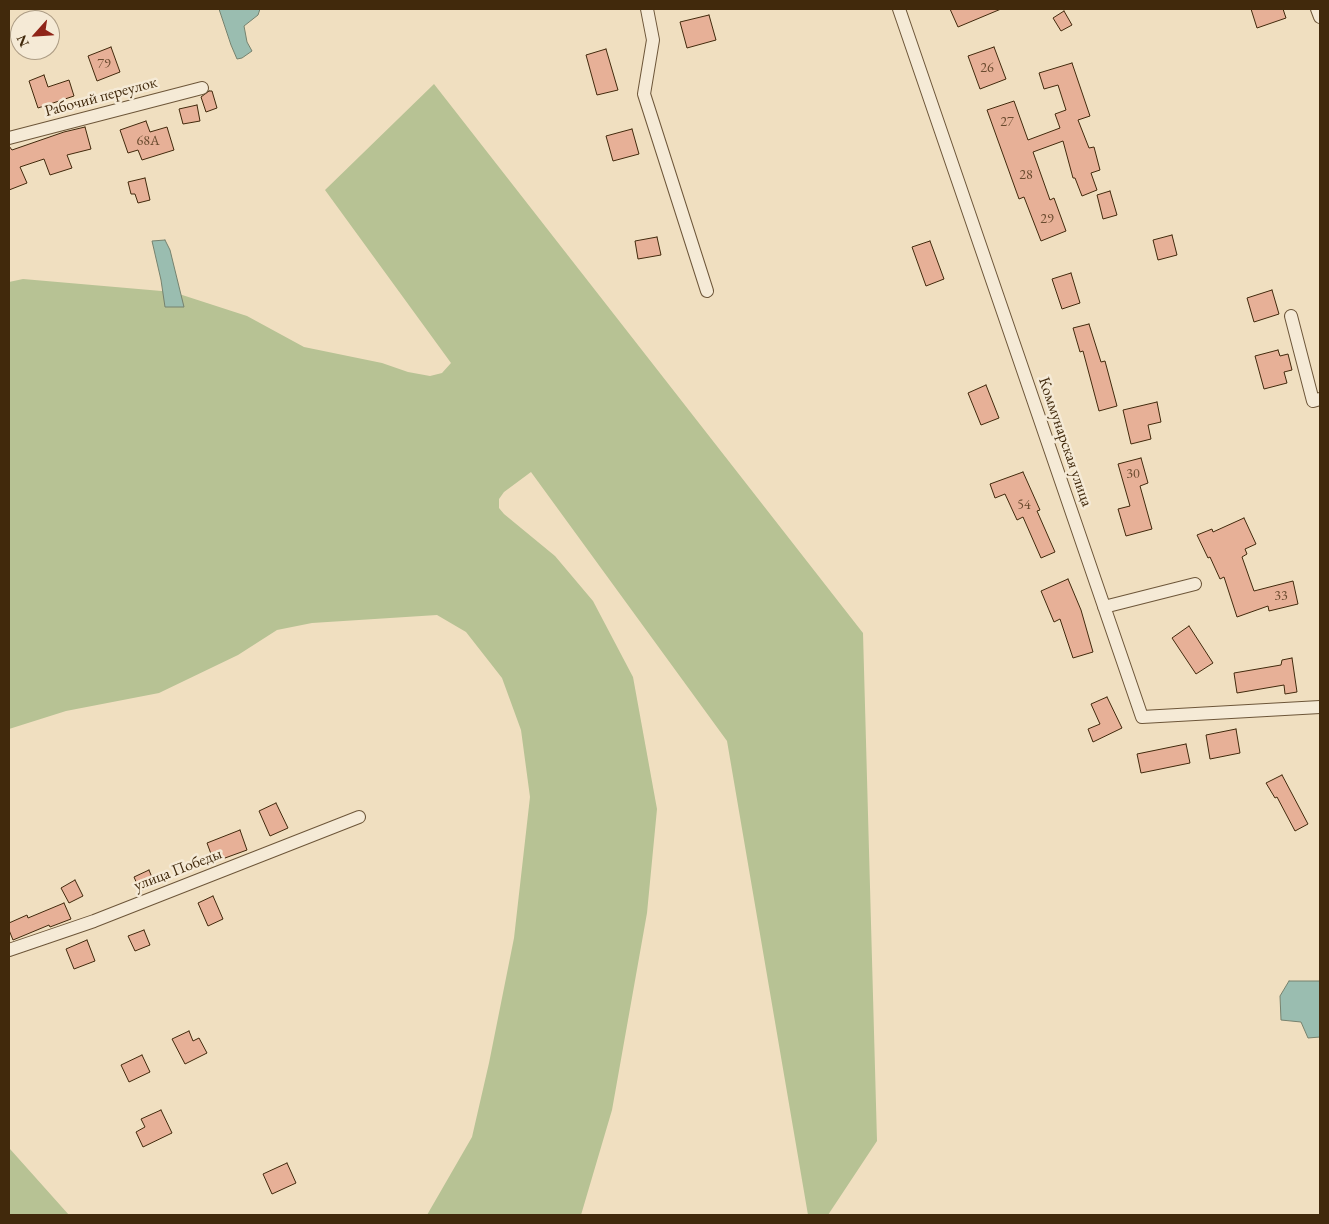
<!DOCTYPE html>
<meta charset="utf-8">
<style>
body{margin:0}
#map{position:relative;width:1329px;height:1224px;overflow:hidden;background:#f0dfc0;font-family:"EB Garamond",serif}
canvas{display:block}
.frame{position:absolute;inset:0;border:10px solid #41290c;pointer-events:none}
.north{position:absolute;left:10px;top:10px;width:50px;height:50px;box-sizing:border-box;background:#f5ead6;border:1px solid #ad9d85;border-radius:50%;rotate:244deg;font-size:14px;font-weight:700;line-height:20px;text-align:center;color:#41290c}
.north::after{content:'';display:block;margin:auto;width:18px;height:22px;background:#8f2418;clip-path:polygon(50% 0,100% 100%,50% 72%,0 100%)}
</style>
<div id="map">
<canvas width="1329" height="1224"></canvas>
<div class="frame"></div>
<div class="north">N</div>
</div>
<script>
const g = document.querySelector('canvas').getContext('2d');
g.lineJoin = 'round';
function paint(path, color) {
  g.fillStyle = color;
  g.fill(path, 'evenodd');
}
function poly(rows) {
  const path = new Path2D();
  for (const r of rows) {
    path.moveTo(r[0], r[1]);
    for (let i = 2; i < r.length; i += 2) path.lineTo(r[i], r[i + 1]);
  }
  return path;
}
function stroke(path, color, width, dash) {
  g.strokeStyle = color;
  g.lineWidth = width;
  g.lineCap = dash ? 'butt' : 'round';
  g.setLineDash(dash || []);
  g.stroke(path);
}
function write(font, color, halo, rows, align = 'center') {
  g.font = font + ' "EB Garamond",serif';
  g.lineWidth = 5;
  g.setLineDash([]);
  g.textBaseline = 'middle';
  g.strokeStyle = halo;
  g.fillStyle = color;
  for (const [text, x, y, turn = 0] of rows) {
    g.save();
    g.translate(x, y);
    g.rotate((+turn || 0) * Math.PI / 180);
    g.textAlign = isNaN(turn) ? turn : align;
    if (halo) g.strokeText(text, 0, 0);
    g.fillText(text, 0, 0);
    g.restore();
  }
}
paint(poly([
 [434,84,863,633,877,1141,828,1215,808,1215,727,741,531,472,504,492,499,499,499,508,504,514,555,556,593,601,633,677,657,809,647,913,612,1110,581,1215,427,1215,472,1137,489,1063,514,938,530,797,521,730,502,678,466,632,437,615,312,623,277,630,238,655,159,693,66,711,9,729,9,282,23,279,173,292,247,316,304,347,382,363,408,372,430,376,442,373,451,363,325,190],
 [9,1148,10,1149,69,1215,9,1215]
]), '#b7c294');
const water = poly([
 [219,9,260,9,258,15,244,26,247,42,252,51,242,58,237,59,231,45,219,9],
 [165,240,170,250,184,307,165,307,161,280,152,241,165,240],
 [1289,981,1320,981,1320,1037,1308,1038,1301,1022,1281,1020,1280,996,1289,981]
]);
paint(water, '#9abdb0');
stroke(water, '#76826e', 1);
const building = poly([
 [950,9,1001,9,958,27,950,9],
 [1251,9,1283,9,1286,18,1257,28,1251,9],
 [1064,11,1072,25,1061,31,1053,18,1064,11],
 [709,15,716,40,687,48,680,22,709,15],
 [111,47,120,72,97,81,88,56,111,47],
 [994,47,1006,79,980,89,968,56,994,47],
 [606,49,618,90,597,95,586,55,606,49],
 [1072,63,1090,116,1078,120,1089,148,1094,147,1100,170,1091,173,1097,190,1082,196,1075,178,1073,178,1063,141,1033,152,1050,200,1054,198,1066,231,1041,241,1024,197,1019,199,987,110,1014,101,1028,140,1060,128,1055,114,1066,110,1058,85,1044,89,1039,73,1072,63],
 [44,75,48,87,69,80,74,96,38,108,29,81,44,75],
 [209,91,212,91,217,108,206,112,201,97,209,91],
 [197,105,200,121,183,124,179,109,197,105],
 [146,121,150,132,167,127,174,150,142,160,138,150,128,153,120,130,146,121],
 [85,127,91,149,67,155,72,168,50,175,44,159,20,167,27,183,9,190,9,146,12,150,64,132,85,127],
 [632,129,639,154,613,161,606,136,632,129],
 [145,178,150,200,138,203,135,194,131,194,128,182,145,178],
 [1110,191,1117,215,1103,219,1097,195,1110,191],
 [1172,235,1177,255,1158,260,1153,240,1172,235],
 [657,237,661,255,638,259,635,241,657,237],
 [930,241,944,279,926,286,912,247,930,241],
 [1071,273,1080,303,1062,309,1052,279,1071,273],
 [1272,290,1279,314,1254,322,1247,298,1272,290],
 [1089,324,1101,362,1105,361,1117,406,1099,411,1083,351,1080,352,1073,328,1089,324],
 [1278,350,1280,356,1288,354,1292,370,1284,372,1287,383,1264,389,1255,356,1278,350],
 [986,385,999,418,981,425,968,393,986,385],
 [1157,402,1161,422,1148,425,1151,439,1131,444,1123,410,1157,402],
 [1141,458,1148,483,1140,486,1152,529,1126,536,1118,509,1130,506,1118,464,1141,458],
 [1023,472,1040,510,1037,511,1055,552,1041,558,1023,517,1017,520,1005,494,995,498,990,484,1023,472],
 [1244,518,1256,544,1245,549,1247,554,1242,557,1254,591,1293,581,1298,604,1269,611,1268,606,1237,617,1224,577,1220,579,1210,557,1208,558,1197,535,1212,529,1213,532,1244,518],
 [1068,579,1081,610,1093,652,1073,658,1060,619,1054,622,1041,591,1068,579],
 [1189,626,1213,663,1196,674,1172,638,1189,626],
 [1292,658,1297,692,1285,694,1284,685,1237,693,1234,673,1281,665,1282,660,1292,658],
 [1107,697,1122,728,1093,742,1088,729,1100,724,1091,704,1107,697],
 [1236,729,1240,753,1210,759,1206,735,1236,729],
 [1186,744,1190,763,1141,773,1137,754,1186,744],
 [1282,775,1308,824,1295,831,1277,797,1275,798,1266,783,1282,775],
 [276,803,288,828,270,836,259,811,276,803],
 [240,830,247,850,214,862,207,843,240,830],
 [149,870,155,885,140,891,134,877,149,870],
 [75,880,83,896,69,903,61,888,75,880],
 [213,896,223,919,208,926,198,903,213,896],
 [64,903,71,919,50,927,49,925,13,940,9,930,9,923,27,915,28,918,64,903],
 [144,930,150,945,135,951,128,936,144,930],
 [87,940,95,961,74,969,66,949,87,940],
 [189,1031,193,1041,199,1038,207,1053,185,1064,172,1039,189,1031],
 [142,1055,150,1072,129,1082,121,1065,142,1055],
 [161,1110,172,1133,143,1147,136,1132,145,1127,141,1119,161,1110],
 [287,1163,296,1183,272,1194,263,1174,287,1163]
]);
paint(building, '#e7b097');
stroke(building, '#41290c', 1);
const street = poly([
 [647,9,653,40,644,94,707,291],
 [899,9,1142,717,1320,707],
 [1317,9,1320,17],
 [9,138,202,88],
 [1291,316,1313,401,1320,399],
 [1104,607,1195,584],
 [9,950,94,921,359,817]
]);
stroke(street, '#6d5639', 14);
stroke(street, '#f5ead6', 12);
write('14px', '#6a4b2f', null, [
 ["79",104,64],
 ["26",987,68],
 ["27",1007,122],
 ["68А",148,141],
 ["28",1026,175],
 ["29",1047,219],
 ["30",1133,474],
 ["54",1024,505],
 ["33",1281,596]
]);
write('16px', '#41290c', '#f5ead6', [
 ["Рабочий переулок",101,97,-15],
 ["Коммунарская улица",1065,442,71],
 ["улица Победы",178,870,-21]
]);
</script>
